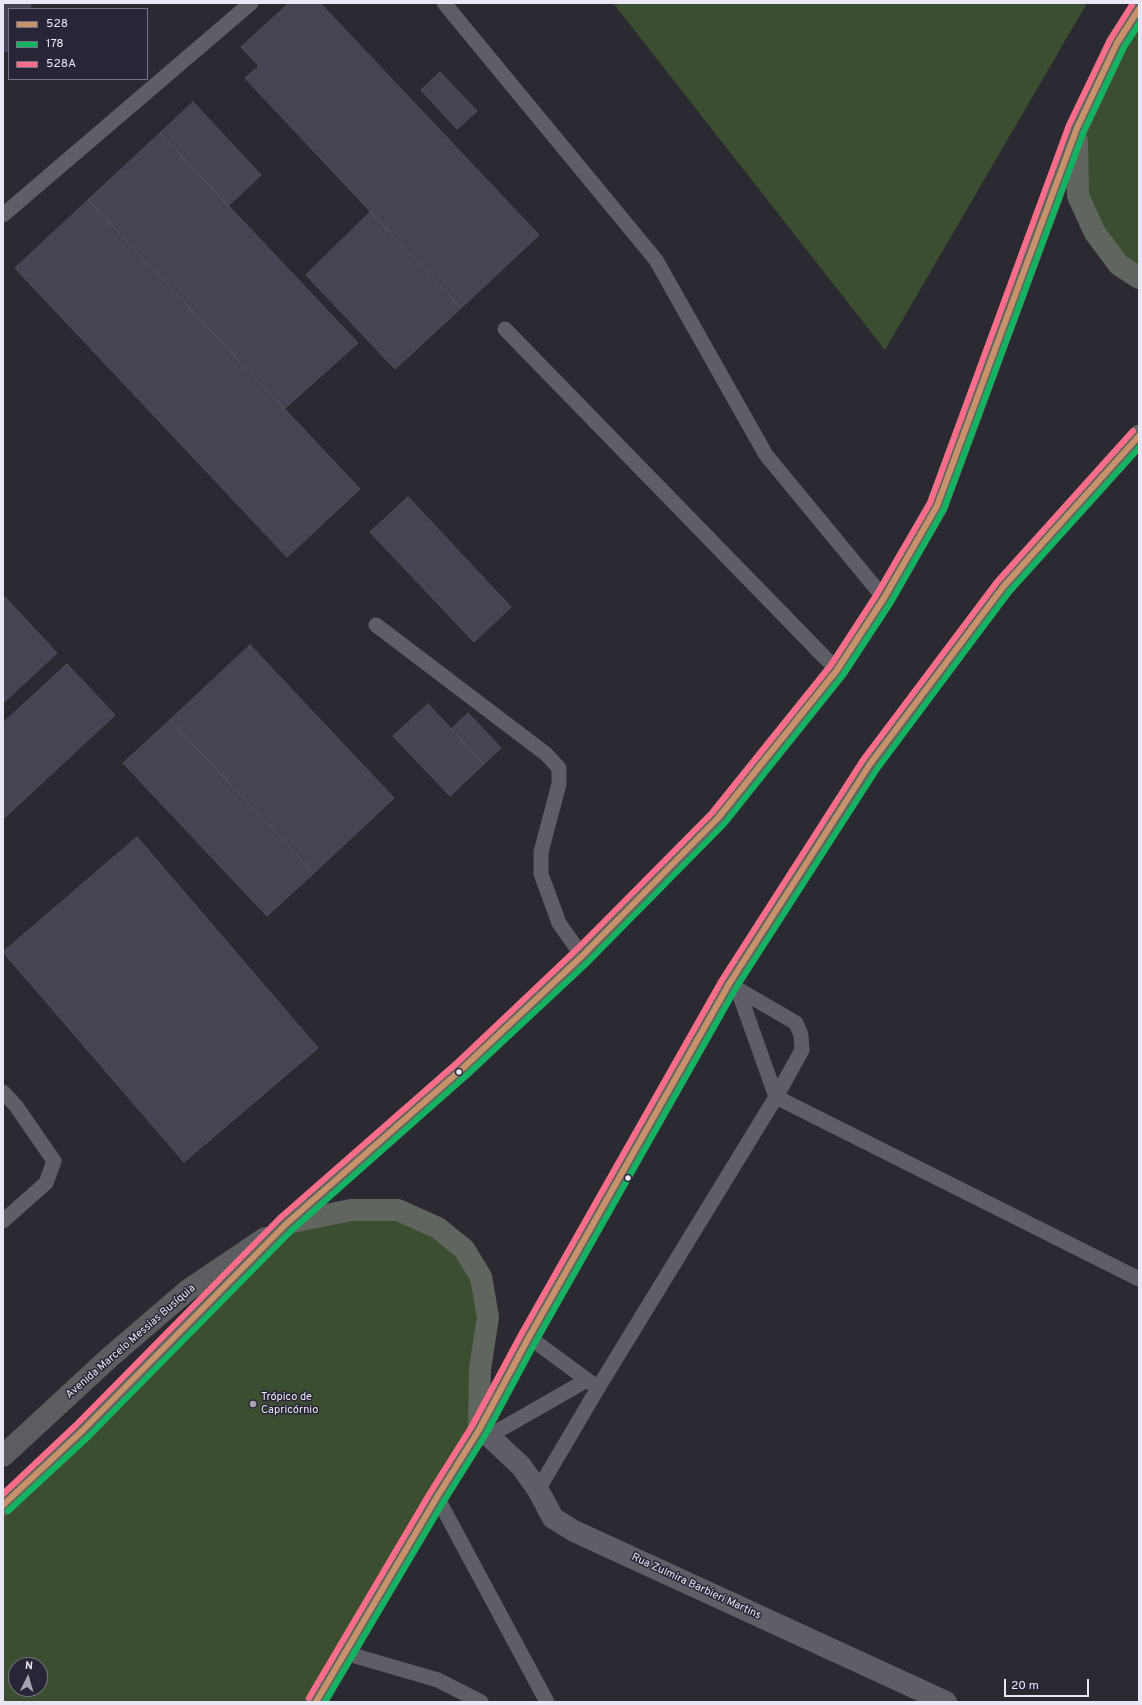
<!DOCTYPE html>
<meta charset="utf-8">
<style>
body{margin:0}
#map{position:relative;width:1142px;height:1705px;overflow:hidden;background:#2b2932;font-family:Overpass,sans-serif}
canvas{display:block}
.frame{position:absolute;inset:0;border:4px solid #e9e7f4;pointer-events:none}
.legend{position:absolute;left:8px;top:8px;width:140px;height:72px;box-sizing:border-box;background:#282536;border:1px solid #757382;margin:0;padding:5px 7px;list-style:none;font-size:12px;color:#e9e7f4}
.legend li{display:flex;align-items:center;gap:8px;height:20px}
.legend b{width:20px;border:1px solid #757382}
.north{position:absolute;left:8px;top:1657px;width:40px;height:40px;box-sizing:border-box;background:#282536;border:1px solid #757382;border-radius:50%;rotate:5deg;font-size:11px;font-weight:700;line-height:16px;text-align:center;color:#e9e7f4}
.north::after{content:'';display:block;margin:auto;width:14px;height:18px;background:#a6a4b0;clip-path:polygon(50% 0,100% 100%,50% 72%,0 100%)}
.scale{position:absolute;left:1004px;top:1679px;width:85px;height:18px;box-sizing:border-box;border:2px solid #e9e7f4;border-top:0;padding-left:5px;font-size:12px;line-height:14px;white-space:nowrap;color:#e9e7f4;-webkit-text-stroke:3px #282536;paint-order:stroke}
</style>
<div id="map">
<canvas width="1142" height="1705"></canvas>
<div class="frame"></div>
<ul class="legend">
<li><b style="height:5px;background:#c7916a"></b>528</li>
<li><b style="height:5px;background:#13b361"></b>178</li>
<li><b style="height:5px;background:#fb6d88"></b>528A</li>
</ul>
<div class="north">N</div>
<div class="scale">20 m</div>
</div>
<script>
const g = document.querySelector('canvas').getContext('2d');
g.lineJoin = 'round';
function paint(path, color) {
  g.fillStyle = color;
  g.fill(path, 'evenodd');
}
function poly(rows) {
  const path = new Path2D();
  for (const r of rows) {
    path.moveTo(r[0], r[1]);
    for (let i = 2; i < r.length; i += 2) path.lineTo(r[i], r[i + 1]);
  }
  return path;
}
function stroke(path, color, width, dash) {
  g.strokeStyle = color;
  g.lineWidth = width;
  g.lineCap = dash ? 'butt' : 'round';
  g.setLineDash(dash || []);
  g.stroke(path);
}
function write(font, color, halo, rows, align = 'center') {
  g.font = font + ' Overpass,sans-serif';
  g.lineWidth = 3;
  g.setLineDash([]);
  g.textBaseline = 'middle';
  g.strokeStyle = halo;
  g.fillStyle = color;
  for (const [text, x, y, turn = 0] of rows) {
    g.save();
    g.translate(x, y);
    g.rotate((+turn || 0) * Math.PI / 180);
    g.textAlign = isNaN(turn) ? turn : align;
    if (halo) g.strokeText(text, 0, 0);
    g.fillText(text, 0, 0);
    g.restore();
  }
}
paint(poly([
 [613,3,1087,3,885,350],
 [1139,9,1139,278,1095,233,1077,128],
 [351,1210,438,1228,481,1277,479,1430,316,1702,3,1702,3,1505,286,1224],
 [16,1665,40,1665,40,1689,16,1689]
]), '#3c4e30');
const building = poly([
 [3,3,30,3,31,9,9,9,9,51,3,52,3,3],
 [289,3,320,3,539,235,461,308,245,78,259,66,241,47,289,3],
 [440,72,477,111,457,129,421,90,440,72],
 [193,102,261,175,228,206,160,133,193,102],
 [160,133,358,343,284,409,88,200,160,133],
 [88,200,360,489,287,557,15,268,88,200],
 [370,212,461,308,395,369,306,275,370,212],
 [408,497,511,607,474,642,370,532,408,497],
 [3,595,57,653,3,703,3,595],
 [250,645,394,798,314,873,170,720,250,645],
 [67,664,115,715,3,819,3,723,67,664],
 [428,704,484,764,450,796,393,736,428,704],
 [468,713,501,748,484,764,451,729,468,713],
 [170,720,314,873,267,916,123,763,170,720],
 [137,837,318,1048,184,1162,3,952,137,837]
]);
paint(building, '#474352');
stroke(building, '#535159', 1);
stroke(poly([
 [444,3,656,260,766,455,884,598],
 [3,215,251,3],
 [505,329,837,670],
 [376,625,546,754,559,768,559,784,541,852,541,874,559,923,582,956],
 [738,990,776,1097,1139,1279],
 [3,1092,16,1106,54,1161,46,1183,3,1221],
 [529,1337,594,1385],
 [489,1436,587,1380],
 [538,1490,598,1388,776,1097,802,1050,801,1035,796,1023,729,984],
 [437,1497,547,1702],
 [345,1653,438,1680,481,1702]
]), '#5f5d66', 15);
stroke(poly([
 [479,1430,489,1436,521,1466,538,1490,553,1518,574,1531,946,1702]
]), '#5f5d66', 22);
stroke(poly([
 [3,1456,110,1357,188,1290,265,1238]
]), '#5b5d60', 22);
stroke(poly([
 [1077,141,1078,196,1095,233,1119,265,1139,278],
 [287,1223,351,1210,398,1210,438,1228,464,1249,481,1277,488,1317,480,1369,479,1427],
 [3,1505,82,1431,286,1224,463,1068,582,956,718,818,837,670,884,598,937,506,1077,128,1117,43,1139,9],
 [316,1702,437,1497,479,1430,529,1337,729,984,870,764,1003,587,1139,436]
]), '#616560', 22);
stroke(poly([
 [3,1505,82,1431,286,1224,463,1068,582,956,718,818,837,670,884,598,937,506,1077,128,1117,43,1139,9],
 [316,1702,437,1497,479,1430,529,1337,729,984,870,764,1003,587,1139,436]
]), '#c7916a', 6);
stroke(poly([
 [8,1511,88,1437,292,1230,468,1074,588,962,724,824,843,675,891,602,944,509,1084,131,1124,47,1139,24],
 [325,1702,444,1501,486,1434,536,1341,736,988,877,769,1009,592,1139,448]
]), '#13b361', 6);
stroke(poly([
 [3,1494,76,1425,280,1218,458,1062,576,950,712,813,831,665,877,594,930,503,1069,125,1110,40,1132,5],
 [309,1698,430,1493,472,1426,522,1333,722,980,863,760,997,582,1133,431]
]), '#fb6d88', 6);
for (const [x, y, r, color] of [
 [459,1072,3.5,"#e9e7f4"],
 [628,1178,3.5,"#e9e7f4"],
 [253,1404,4,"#a6a4b0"]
]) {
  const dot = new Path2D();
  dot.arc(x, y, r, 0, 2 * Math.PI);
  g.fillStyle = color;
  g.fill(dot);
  stroke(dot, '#282536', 1.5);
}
write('11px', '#e9e7f4', '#282536', [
 ["Avenida Marcelo Messias Busíquia",131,1342,-41],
 ["Rua Zulmira Barbieri Martins",696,1587,25]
]);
write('11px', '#e9e7f4', '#282536', [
 ["Trópico de",261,1398],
 ["Capricórnio",261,1411]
], 'left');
</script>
